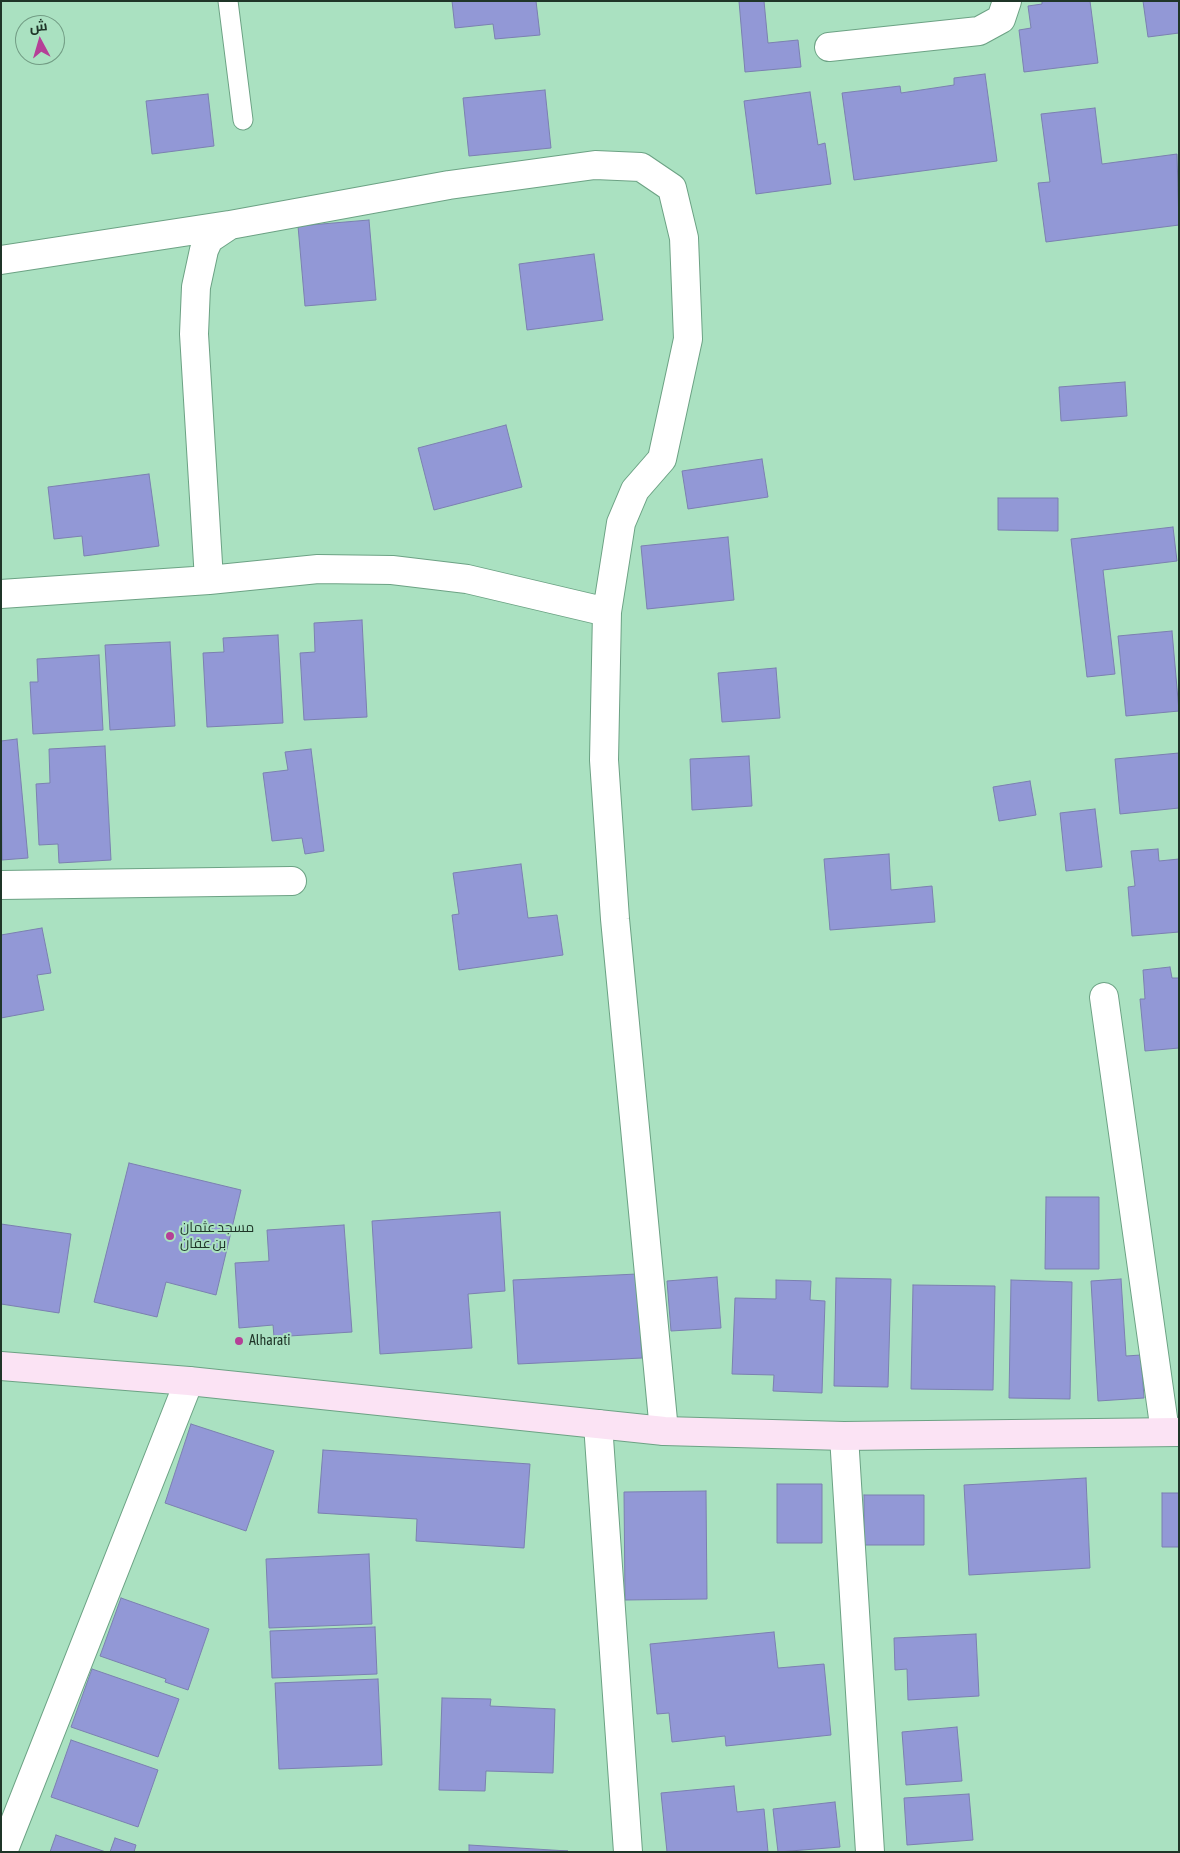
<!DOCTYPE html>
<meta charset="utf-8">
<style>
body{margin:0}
#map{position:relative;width:1180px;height:1853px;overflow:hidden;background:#aae1c1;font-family:"Asap Condensed",Cairo,sans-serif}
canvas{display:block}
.frame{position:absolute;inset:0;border:2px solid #1f3528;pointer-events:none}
.north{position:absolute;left:15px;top:15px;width:50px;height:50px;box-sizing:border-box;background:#aae1c1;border:1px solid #729c84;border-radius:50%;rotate:354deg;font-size:14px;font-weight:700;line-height:20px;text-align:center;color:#1f3528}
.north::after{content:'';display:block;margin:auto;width:18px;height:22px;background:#b53f97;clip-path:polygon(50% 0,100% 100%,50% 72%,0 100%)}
</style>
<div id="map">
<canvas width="1180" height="1853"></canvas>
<div class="frame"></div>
<div class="north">ش</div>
</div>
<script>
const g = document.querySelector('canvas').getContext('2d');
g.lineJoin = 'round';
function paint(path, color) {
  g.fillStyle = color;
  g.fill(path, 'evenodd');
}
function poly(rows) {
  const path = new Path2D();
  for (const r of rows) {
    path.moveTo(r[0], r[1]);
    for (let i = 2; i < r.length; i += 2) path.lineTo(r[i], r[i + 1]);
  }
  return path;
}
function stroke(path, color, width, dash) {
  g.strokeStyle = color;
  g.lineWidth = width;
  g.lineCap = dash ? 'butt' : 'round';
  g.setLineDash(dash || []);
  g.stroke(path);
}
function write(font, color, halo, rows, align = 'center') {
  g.font = font + ' "Asap Condensed",Cairo,sans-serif';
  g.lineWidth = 4;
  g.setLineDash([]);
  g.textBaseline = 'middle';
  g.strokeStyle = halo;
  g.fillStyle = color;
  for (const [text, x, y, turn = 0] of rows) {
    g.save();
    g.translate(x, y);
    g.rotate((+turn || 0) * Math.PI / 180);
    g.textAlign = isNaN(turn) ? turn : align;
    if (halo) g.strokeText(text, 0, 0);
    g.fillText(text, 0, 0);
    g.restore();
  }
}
const building = poly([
 [452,1,536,1,540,35,495,39,493,24,455,28,452,1],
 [739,1,764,1,768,43,798,40,801,67,745,72,739,1],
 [1042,1,1090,1,1098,63,1024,72,1019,30,1031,28,1028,6,1042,4,1042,1],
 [1143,1,1179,1,1179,33,1148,37,1143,1],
 [985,74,997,161,854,180,842,93,900,86,901,93,954,85,954,78,985,74],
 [545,90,551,148,469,156,463,98,545,90],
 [810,92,818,145,825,143,831,184,756,194,744,101,810,92],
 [208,94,214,146,152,154,146,101,208,94],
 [1095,108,1102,164,1177,154,1179,225,1046,242,1038,183,1050,182,1041,114,1095,108],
 [369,220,376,300,305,306,298,226,369,220],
 [594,254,603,320,527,330,519,264,594,254],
 [1125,382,1127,416,1061,421,1059,387,1125,382],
 [506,425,522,487,434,510,418,448,506,425],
 [762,459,768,497,688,509,682,471,762,459],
 [149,474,159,546,84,556,82,536,54,539,48,487,149,474],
 [998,498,1058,498,1058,531,998,530,998,498],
 [1173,527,1177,561,1103,570,1115,674,1087,677,1071,539,1173,527],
 [728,537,734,600,647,609,641,546,728,537],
 [362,620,367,717,304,720,300,653,315,652,314,623,362,620],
 [1172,631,1179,711,1126,716,1118,636,1172,631],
 [278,635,283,723,207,727,203,653,224,652,223,638,278,635],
 [170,642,175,726,110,730,105,645,170,642],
 [99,655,103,730,33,734,30,682,38,682,37,659,99,655],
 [776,668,780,718,722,722,718,673,776,668],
 [17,739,28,858,2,860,1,741,17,739],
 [105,746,111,860,59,863,58,844,39,845,36,784,50,783,49,749,105,746],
 [311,749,324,851,305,854,302,838,272,841,263,773,288,770,285,752,311,749],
 [1179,753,1179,808,1120,814,1115,759,1179,753],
 [749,756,752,806,692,810,690,759,749,756],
 [1030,781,1036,815,999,821,993,787,1030,781],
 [1095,809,1102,867,1066,871,1060,813,1095,809],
 [1158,849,1159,861,1179,859,1179,932,1132,936,1128,887,1135,886,1131,851,1158,849],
 [889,854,891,890,932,886,935,922,830,930,824,859,889,854],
 [521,864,528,918,557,915,563,955,459,970,452,915,459,914,453,873,521,864],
 [42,928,51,973,37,975,44,1010,1,1018,1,935,42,928],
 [1170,967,1172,978,1179,978,1179,1048,1145,1051,1140,999,1145,999,1143,970,1170,967],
 [129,1163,241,1190,216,1295,166,1282,157,1317,94,1302,129,1163],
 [1046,1197,1099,1197,1099,1269,1045,1269,1046,1197],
 [500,1212,505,1291,468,1294,472,1348,380,1354,372,1221,500,1212],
 [1,1224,71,1234,59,1313,1,1304,1,1224],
 [344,1225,352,1332,274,1337,273,1325,239,1328,235,1263,269,1261,267,1230,344,1225],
 [637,1274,642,1358,518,1364,513,1280,637,1274],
 [717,1277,721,1328,671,1331,667,1281,717,1277],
 [836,1278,891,1279,888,1387,834,1386,836,1278],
 [1121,1279,1126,1356,1141,1355,1144,1398,1098,1401,1091,1281,1121,1279],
 [776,1280,811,1281,810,1300,825,1301,822,1393,773,1391,774,1375,732,1374,735,1298,776,1299,776,1280],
 [1011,1280,1072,1282,1070,1399,1009,1398,1011,1280],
 [913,1285,995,1286,993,1390,911,1389,913,1285],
 [191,1424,274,1451,246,1531,165,1503,191,1424],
 [323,1450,530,1464,524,1548,416,1541,417,1519,318,1513,323,1450],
 [1086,1478,1090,1568,969,1575,964,1485,1086,1478],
 [777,1484,822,1484,822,1543,777,1543,777,1484],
 [706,1491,707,1599,625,1600,624,1492,706,1491],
 [1162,1493,1179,1493,1179,1547,1162,1547,1162,1493],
 [864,1495,924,1495,924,1545,864,1545,864,1495],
 [369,1554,372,1624,269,1628,266,1559,369,1554],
 [121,1598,209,1629,188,1690,165,1682,166,1679,100,1656,121,1598],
 [375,1627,377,1674,272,1678,270,1631,375,1627],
 [774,1632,778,1668,824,1664,831,1735,726,1746,725,1736,672,1742,669,1713,657,1714,650,1644,774,1632],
 [976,1634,979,1696,908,1700,907,1669,895,1670,894,1638,976,1634],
 [92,1669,179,1699,158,1757,71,1727,92,1669],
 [378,1679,382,1765,279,1769,275,1683,378,1679],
 [442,1698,491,1699,490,1706,555,1709,553,1773,486,1771,485,1791,439,1790,442,1698],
 [957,1727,962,1781,906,1785,902,1732,957,1727],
 [71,1740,158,1770,138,1827,51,1797,71,1740],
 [734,1786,737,1812,764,1809,768,1852,667,1852,661,1793,734,1786],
 [969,1794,973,1840,907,1845,904,1798,969,1794],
 [835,1802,840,1847,778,1852,773,1809,835,1802],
 [56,1835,106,1852,50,1852,56,1835],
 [115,1838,136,1845,134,1852,110,1852,115,1838],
 [469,1845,568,1851,469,1852,469,1845]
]);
paint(building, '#9298d6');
stroke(building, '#7b80b0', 1);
const lane = poly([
 [228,1,243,120]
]);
const street = poly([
 [829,47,979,31,1001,19,1007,1],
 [1,260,229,225],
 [209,580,194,334,196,287,204,250,209,239,230,225,449,185,595,165,641,167,672,188,684,238,688,339,662,459,635,490,621,523,607,612,604,760,615,919,664,1431],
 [1,594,209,580,318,569,392,570,467,579,607,612],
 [1,885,292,881],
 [1104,997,1165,1432],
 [598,1424,628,1852],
 [844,1436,870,1852],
 [3,1852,189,1381]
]);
const secondary = poly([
 [1,1366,189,1381,664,1431,844,1436,1179,1432]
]);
stroke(lane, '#6ca284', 21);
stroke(street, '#6ca284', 30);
stroke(secondary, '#6ca284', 30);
stroke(lane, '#fff', 19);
stroke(street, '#fff', 28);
stroke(secondary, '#fbe3f4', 28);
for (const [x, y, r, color] of [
 [170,1236,5,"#b53f97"],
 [239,1341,5,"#b53f97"]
]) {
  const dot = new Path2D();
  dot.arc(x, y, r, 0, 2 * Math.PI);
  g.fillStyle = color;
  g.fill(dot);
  stroke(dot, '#aae1c1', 2);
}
write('14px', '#1f3528', '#aae1c1', [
 ["مسجد عثمان",180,1228],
 ["بن عفان",180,1244],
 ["Alharati",249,1341]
], 'left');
</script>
